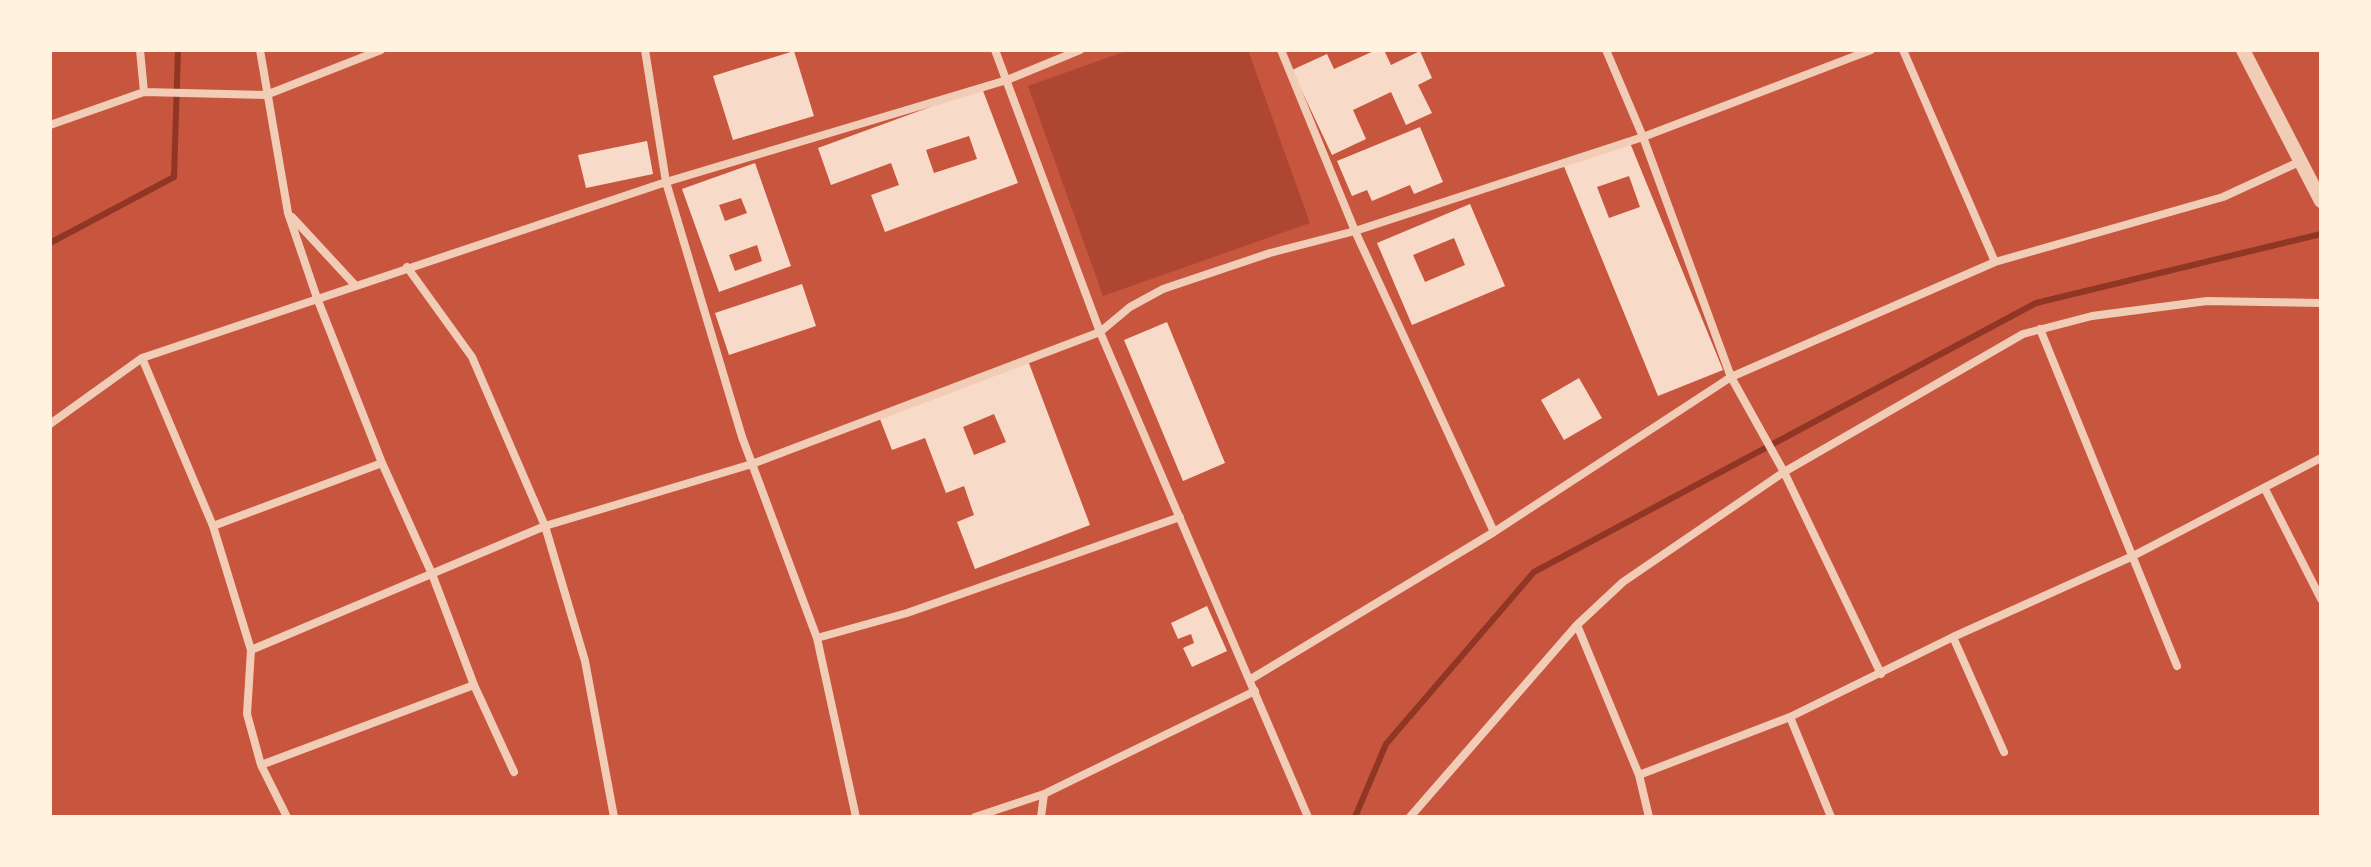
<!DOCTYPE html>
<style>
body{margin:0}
#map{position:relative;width:2371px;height:867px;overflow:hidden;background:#c8553d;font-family:"DejaVu Sans",sans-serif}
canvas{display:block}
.frame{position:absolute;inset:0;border:52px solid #fff3e0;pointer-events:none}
</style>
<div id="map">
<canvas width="2371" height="867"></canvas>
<div class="frame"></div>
</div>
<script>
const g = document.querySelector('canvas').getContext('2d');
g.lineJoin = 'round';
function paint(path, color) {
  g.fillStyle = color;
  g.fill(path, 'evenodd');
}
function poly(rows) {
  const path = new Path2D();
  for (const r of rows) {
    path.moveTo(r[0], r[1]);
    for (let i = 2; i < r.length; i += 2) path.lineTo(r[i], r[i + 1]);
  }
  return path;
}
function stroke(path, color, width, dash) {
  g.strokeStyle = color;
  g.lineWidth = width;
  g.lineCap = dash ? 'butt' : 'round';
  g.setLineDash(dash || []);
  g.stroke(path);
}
paint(poly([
 [1129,50,1248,50,1310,223,1103,296,1028,86]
]), '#ae4732');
stroke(poly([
 [50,243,174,177,178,50],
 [1355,817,1386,744,1534,572,2036,303,2321,234]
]), '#8f3625', 6);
paint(poly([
 [1376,50,1384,50,1391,65,1420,51,1432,78,1418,85,1432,113,1406,125,1391,92,1353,110,1366,139,1332,155,1292,70,1327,54,1334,69],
 [794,51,814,116,733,140,713,76],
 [982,88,1018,183,885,232,871,195,899,185,891,163,831,185,818,148],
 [969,136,977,159,934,173,926,150],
 [1420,127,1443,182,1414,194,1410,185,1372,201,1367,190,1352,196,1337,161],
 [1628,138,1723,370,1658,396,1563,164],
 [1629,176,1640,207,1609,218,1597,187],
 [647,141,653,174,586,188,578,155],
 [755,163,791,266,719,292,682,189],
 [741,198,747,213,725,221,719,205],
 [757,245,762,261,735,271,729,255],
 [1470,204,1505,286,1412,325,1377,243],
 [1454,238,1465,265,1425,282,1413,255],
 [802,284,816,326,729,355,715,313],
 [1167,322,1225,463,1183,481,1124,340],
 [1027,358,1090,525,975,569,957,522,974,515,964,486,946,493,925,438,892,450,878,414],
 [994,414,1006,442,974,455,963,427],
 [1579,378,1602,418,1564,440,1541,400],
 [1207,606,1227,651,1192,667,1183,648,1194,643,1191,634,1178,639,1171,623]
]), '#f7dbc8');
stroke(poly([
 [140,50,144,92],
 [260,50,288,213,317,298,382,463,432,574,474,685,514,772],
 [645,50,666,182,742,437,817,638,856,817],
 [995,50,1100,332,1308,817],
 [1281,50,1355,231,1494,532],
 [1606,50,1643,137,1731,377,1784,472,1881,674],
 [1903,50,1995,262],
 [50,125,144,92,266,95,381,50],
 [292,217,354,284],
 [407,267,472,357,545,526,585,661,614,817],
 [2040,329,2177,666],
 [142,358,213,526,251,650,247,714,261,765,287,817],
 [50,424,142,358,666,182,1007,80,1080,50],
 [2265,489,2321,599],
 [213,526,382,463],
 [1577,625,1639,775,1649,817],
 [1953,637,2004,752],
 [817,638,907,613,1180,517],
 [251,650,545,526,752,464,1100,332,1130,307,1163,289,1270,253,1355,231,1643,137,1871,50],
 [1251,679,1494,532,1731,377,1995,262,2223,197,2299,162],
 [1790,717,1831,817],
 [261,765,474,685],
 [1639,775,1790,717,1953,637,2133,556,2321,458],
 [975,817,1044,794,1255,691],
 [1041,817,1044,794],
 [1410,817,1577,625,1623,582,1784,472,2023,334,2092,316,2207,301,2321,303]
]), '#f1ccb7', 8);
stroke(poly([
 [2243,50,2321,201]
]), '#f1ccb7', 14);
</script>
